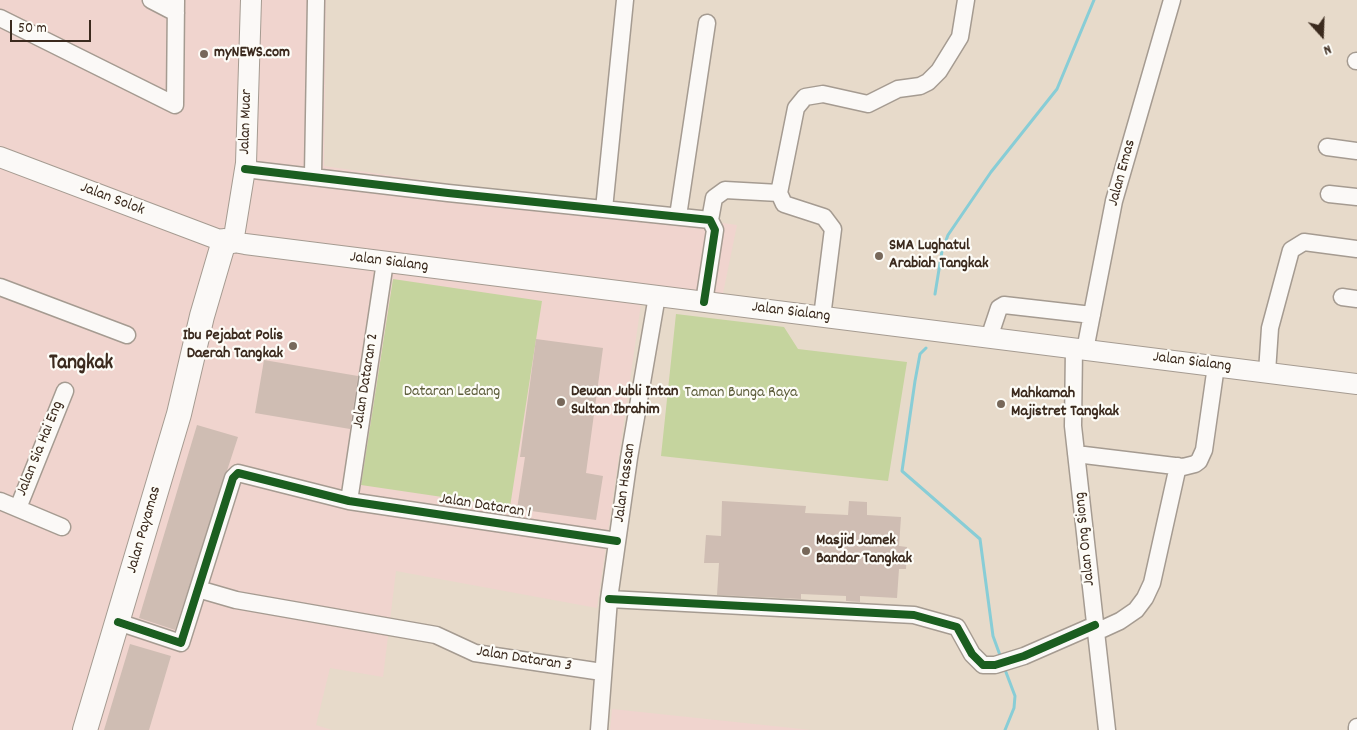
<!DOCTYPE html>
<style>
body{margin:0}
#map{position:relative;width:1357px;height:730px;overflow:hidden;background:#e7daca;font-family:Dekko,sans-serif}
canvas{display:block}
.north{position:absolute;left:1297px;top:10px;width:50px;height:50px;-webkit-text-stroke:4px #fdfcf7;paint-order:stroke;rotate:160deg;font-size:14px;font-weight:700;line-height:20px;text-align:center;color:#3b2a1e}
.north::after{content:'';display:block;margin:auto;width:18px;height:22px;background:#3b2a1e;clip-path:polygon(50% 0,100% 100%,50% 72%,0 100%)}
.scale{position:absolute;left:10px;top:20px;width:81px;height:22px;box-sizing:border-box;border:2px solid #3b2a1e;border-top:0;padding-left:6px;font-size:15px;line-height:18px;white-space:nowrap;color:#3b2a1e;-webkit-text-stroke:4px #fdfcf7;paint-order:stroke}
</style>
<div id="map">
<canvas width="1357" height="730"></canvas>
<div class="north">N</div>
<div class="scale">50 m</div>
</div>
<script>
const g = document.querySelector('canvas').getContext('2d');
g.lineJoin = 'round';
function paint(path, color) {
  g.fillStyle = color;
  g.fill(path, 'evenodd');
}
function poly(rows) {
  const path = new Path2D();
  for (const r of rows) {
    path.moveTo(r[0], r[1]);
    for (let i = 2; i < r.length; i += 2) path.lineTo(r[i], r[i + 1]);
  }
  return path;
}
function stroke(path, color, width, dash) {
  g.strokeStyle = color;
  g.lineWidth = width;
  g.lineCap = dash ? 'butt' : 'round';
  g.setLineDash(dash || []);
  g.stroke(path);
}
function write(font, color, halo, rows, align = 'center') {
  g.font = font + ' Dekko,sans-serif';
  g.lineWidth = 4.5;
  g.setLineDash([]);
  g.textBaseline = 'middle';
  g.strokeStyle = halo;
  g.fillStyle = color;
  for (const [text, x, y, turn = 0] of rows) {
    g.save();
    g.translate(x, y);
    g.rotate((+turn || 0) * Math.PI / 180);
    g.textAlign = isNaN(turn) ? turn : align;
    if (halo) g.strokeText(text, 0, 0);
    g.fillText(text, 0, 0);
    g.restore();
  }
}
paint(poly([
 [0,0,326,0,324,166,737,225,720,308,642,297,597,608,396,571,383,677,330,668,316,725,332,730,0,730],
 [612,709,811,730,610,730]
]), '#f0d4ce');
paint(poly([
 [393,279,542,301,510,507,361,485],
 [676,314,784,327,798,349,907,362,888,481,661,456]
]), '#c5d49e');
stroke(poly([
 [935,294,942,251,948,235,991,172,1057,89,1094,0],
 [926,348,920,354,915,381,902,471,980,539,993,636,1001,658],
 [1004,667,1015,696,1014,708,1005,730]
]), '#88cdd6', 3);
paint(poly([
 [536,339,603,348,586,473,603,476,596,520,517,509,525,457,520,457],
 [264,360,358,376,350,429,255,413],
 [197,425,238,437,175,630,139,618],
 [722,501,806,506,805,513,848,515,849,501,867,502,867,515,901,517,899,546,907,547,906,569,899,569,897,598,860,596,860,602,846,601,846,596,801,594,801,599,717,595,719,563,704,563,706,535,721,536],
 [130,644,171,656,149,730,104,730]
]), '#cfbdb3');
const minor = poly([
 [151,0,176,13],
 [0,18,175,105,176,0],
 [1356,61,1357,61],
 [1327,147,1357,151],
 [245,169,448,193,710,220,715,230,704,302],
 [313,175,316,0],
 [1329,194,1357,197],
 [604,209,625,0],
 [678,216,707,23],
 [710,220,714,198,725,190,779,193],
 [0,287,127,335],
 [1342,297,1357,299],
 [822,317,833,229,824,217,784,204,779,193,796,108,805,97,823,94,868,104,898,89,920,86,928,82,939,71,960,37,966,0],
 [989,338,999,308,1004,305,1092,315],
 [1074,348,1073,426,1107,730],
 [1085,350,1114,201,1172,0],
 [1267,372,1270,328,1291,250,1304,242,1357,249],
 [1076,454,1183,467,1195,464,1199,461,1204,450,1216,366],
 [0,501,62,527],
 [349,501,385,262],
 [18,508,65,391],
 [198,589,236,600,436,635,475,653,602,672],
 [609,599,914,615,957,627,972,654,983,665,995,665,1024,656,1095,625],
 [118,622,181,643,233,478,238,473,349,501,617,541],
 [1096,632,1120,621,1136,610,1145,598,1152,583,1178,466],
 [599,730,609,599,629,458,657,296],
 [1357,730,1357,727]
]);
const major = poly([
 [0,157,217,239,245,244,1357,384],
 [233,243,246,163,251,0]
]);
const highway = poly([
 [85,730,179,414,202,316,224,241]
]);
stroke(minor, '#a59b91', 19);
stroke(major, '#a59b91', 22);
stroke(highway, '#a59b91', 26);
stroke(minor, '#fbf9f7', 16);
stroke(major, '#fbf9f7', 20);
stroke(highway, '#fbf9f7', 24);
stroke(poly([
 [245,169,448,193,710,220,715,230,704,302],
 [609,599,914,615,957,627,972,654,983,665,995,665,1024,656,1095,625],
 [118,622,181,643,233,478,238,473,349,501,617,541]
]), '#1b5e20', 8);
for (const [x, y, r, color] of [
 [204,54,5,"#77685a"],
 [879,256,5,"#77685a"],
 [293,346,5,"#77685a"],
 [561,402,5,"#77685a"],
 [1001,404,5,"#77685a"],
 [806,551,5,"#77685a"]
]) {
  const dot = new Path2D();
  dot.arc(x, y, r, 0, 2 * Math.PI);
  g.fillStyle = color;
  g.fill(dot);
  stroke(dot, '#fdfcf7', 2);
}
write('bold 16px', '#3b2a1e', '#fdfcf7', [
 ["myNEWS.com",214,54],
 ["SMA Lughatul",889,247],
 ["Arabiah Tangkak",889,265],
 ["Ibu Pejabat Polis",283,337,"right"],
 ["Daerah Tangkak",283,355,"right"],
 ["Dewan Jubli Intan",571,393],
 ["Sultan Ibrahim",571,411],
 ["Mahkamah",1011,395],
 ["Majistret Tangkak",1011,413],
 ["Masjid Jamek",816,542],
 ["Bandar Tangkak",816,560]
], 'left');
write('16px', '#3b2a1e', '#fdfcf7', [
 ["Jalan Muar",247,122,-88],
 ["Jalan Emas",1123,173,-75],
 ["Jalan Solok",112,200,21],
 ["Jalan Sialang",389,263,7],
 ["Jalan Sialang",791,313,7],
 ["Jalan Sialang",1192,363,7],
 ["Jalan Dataran 2",367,381,-81],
 ["Jalan Sia Hai Eng",41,449,-68],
 ["Jalan Hassan",626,483,-82],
 ["Jalan Dataran 1",485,507,9],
 ["Jalan Payamas",145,530,-74],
 ["Jalan Ong Siong",1086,539,-96],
 ["Jalan Dataran 3",524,660,9]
]);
write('16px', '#5c5c3a', '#fdfcf7', [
 ["Dataran Ledang",452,393],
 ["Taman Bunga Raya",741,394]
]);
write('bold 21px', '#3b2a1e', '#fdfcf7', [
 ["Tangkak",81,365]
]);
</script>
